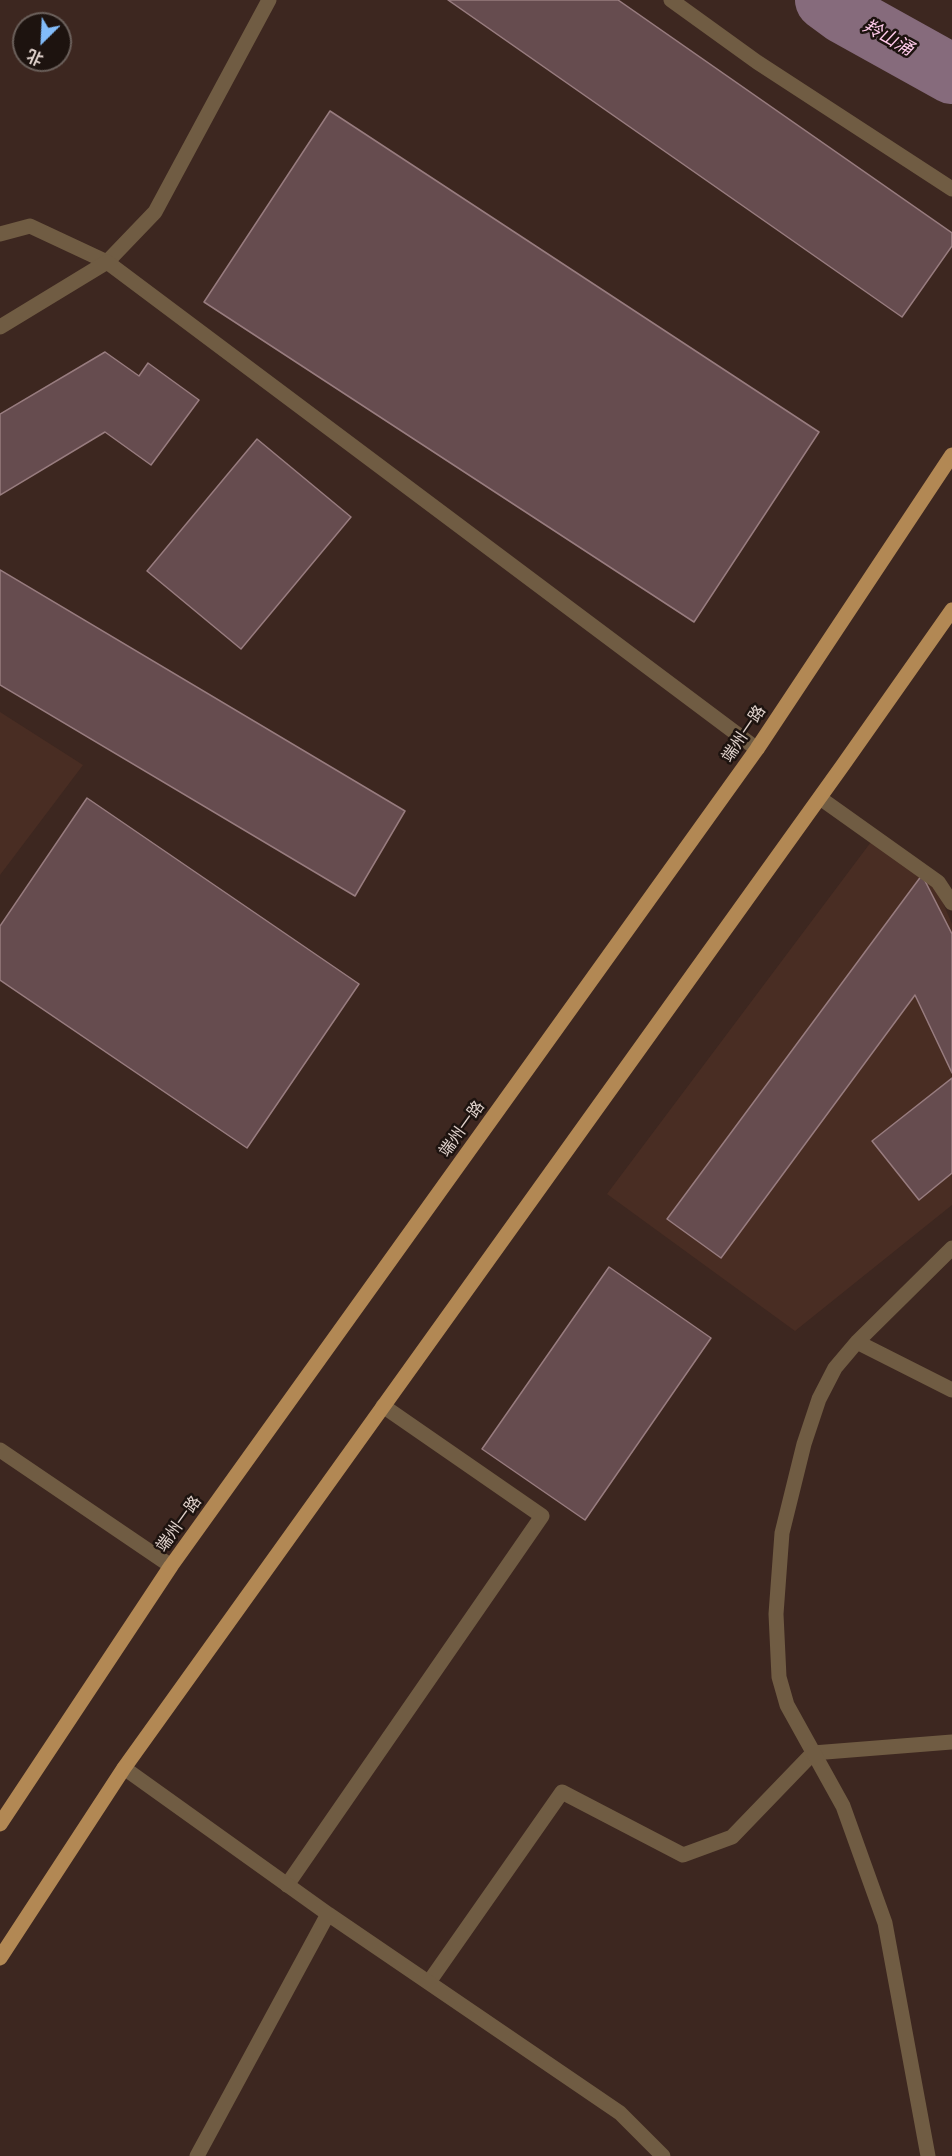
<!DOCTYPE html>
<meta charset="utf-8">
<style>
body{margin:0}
#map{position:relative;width:952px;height:2156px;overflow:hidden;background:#3d2720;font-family:"Work Sans","Noto Sans SC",sans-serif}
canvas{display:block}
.north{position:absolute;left:12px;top:12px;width:60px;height:60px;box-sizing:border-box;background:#1d130f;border:2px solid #6b605b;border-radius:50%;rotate:204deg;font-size:16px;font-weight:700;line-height:24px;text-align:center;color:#e1d3cd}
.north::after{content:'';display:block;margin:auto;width:21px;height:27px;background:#82bcfa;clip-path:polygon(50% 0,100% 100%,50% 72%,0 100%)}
</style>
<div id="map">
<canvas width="952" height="2156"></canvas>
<div class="north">北</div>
</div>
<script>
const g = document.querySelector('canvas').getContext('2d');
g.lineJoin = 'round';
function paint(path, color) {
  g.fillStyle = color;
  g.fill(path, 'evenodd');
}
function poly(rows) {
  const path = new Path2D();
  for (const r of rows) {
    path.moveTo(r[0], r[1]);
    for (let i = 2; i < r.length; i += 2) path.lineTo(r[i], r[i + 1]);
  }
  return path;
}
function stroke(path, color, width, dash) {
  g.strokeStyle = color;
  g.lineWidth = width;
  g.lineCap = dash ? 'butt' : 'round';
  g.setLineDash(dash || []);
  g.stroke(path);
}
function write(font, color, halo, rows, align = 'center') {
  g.font = font + ' "Work Sans","Noto Sans SC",sans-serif';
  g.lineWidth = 5;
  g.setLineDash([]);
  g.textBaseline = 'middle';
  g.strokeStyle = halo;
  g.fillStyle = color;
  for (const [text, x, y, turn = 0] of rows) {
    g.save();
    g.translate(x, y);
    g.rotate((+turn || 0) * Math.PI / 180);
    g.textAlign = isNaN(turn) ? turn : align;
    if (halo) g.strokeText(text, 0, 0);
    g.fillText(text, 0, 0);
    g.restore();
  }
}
paint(poly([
 [0,712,83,765,0,875],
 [871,842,937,889,952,924,952,1205,795,1331,607,1194]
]), '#492d23');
stroke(poly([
 [825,0,844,14,952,74]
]), '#866b7c', 60);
const building = poly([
 [448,0,618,0,952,233,952,246,902,317,448,0],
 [330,111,819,432,694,622,204,302,330,111],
 [105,352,139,376,148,363,199,400,151,465,105,432,0,495,0,414,105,352],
 [257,439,351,517,241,649,147,571,257,439],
 [0,570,405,811,355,896,0,685,0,570],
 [87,798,359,984,247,1148,0,980,0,926,87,798],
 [922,875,952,934,952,1073,915,995,721,1258,667,1219,922,875],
 [952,1078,952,1173,919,1200,872,1141,952,1078],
 [609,1267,711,1338,585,1520,482,1449,609,1267]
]);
paint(building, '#664c4f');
stroke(building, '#987c7f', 1.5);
stroke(poly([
 [0,234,30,226,107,262,155,212,269,0],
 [287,1885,542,1516,383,1406],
 [429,1982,562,1792,683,1855,732,1837,813,1753,952,1742]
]), '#705c43', 15);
stroke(poly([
 [0,327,107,262,757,749],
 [820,798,938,882,952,903],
 [857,1342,952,1390],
 [0,1450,171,1566],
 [124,1768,328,1914,620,2113,663,2156],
 [197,2156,328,1914],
 [928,2156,885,1923,843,1806,787,1705,779,1677,776,1614,782,1533,804,1444,819,1399,835,1368,857,1342,952,1248]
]), '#705c43', 15);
stroke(poly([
 [671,0,757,62,952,189]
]), '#705c43', 15);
stroke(poly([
 [0,1824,171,1566,757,749,952,455],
 [0,1958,124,1768,843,765,952,610]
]), '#b28854', 15);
write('16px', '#e1d3cd', '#1d130f', [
 ["端州一路",744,734,-56],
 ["端州一路",462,1129,-54],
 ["端州一路",179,1524,-54]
]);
write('italic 18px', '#ffcbeb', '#1d130f', [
 ["羚山涌",888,38,29]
]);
</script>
